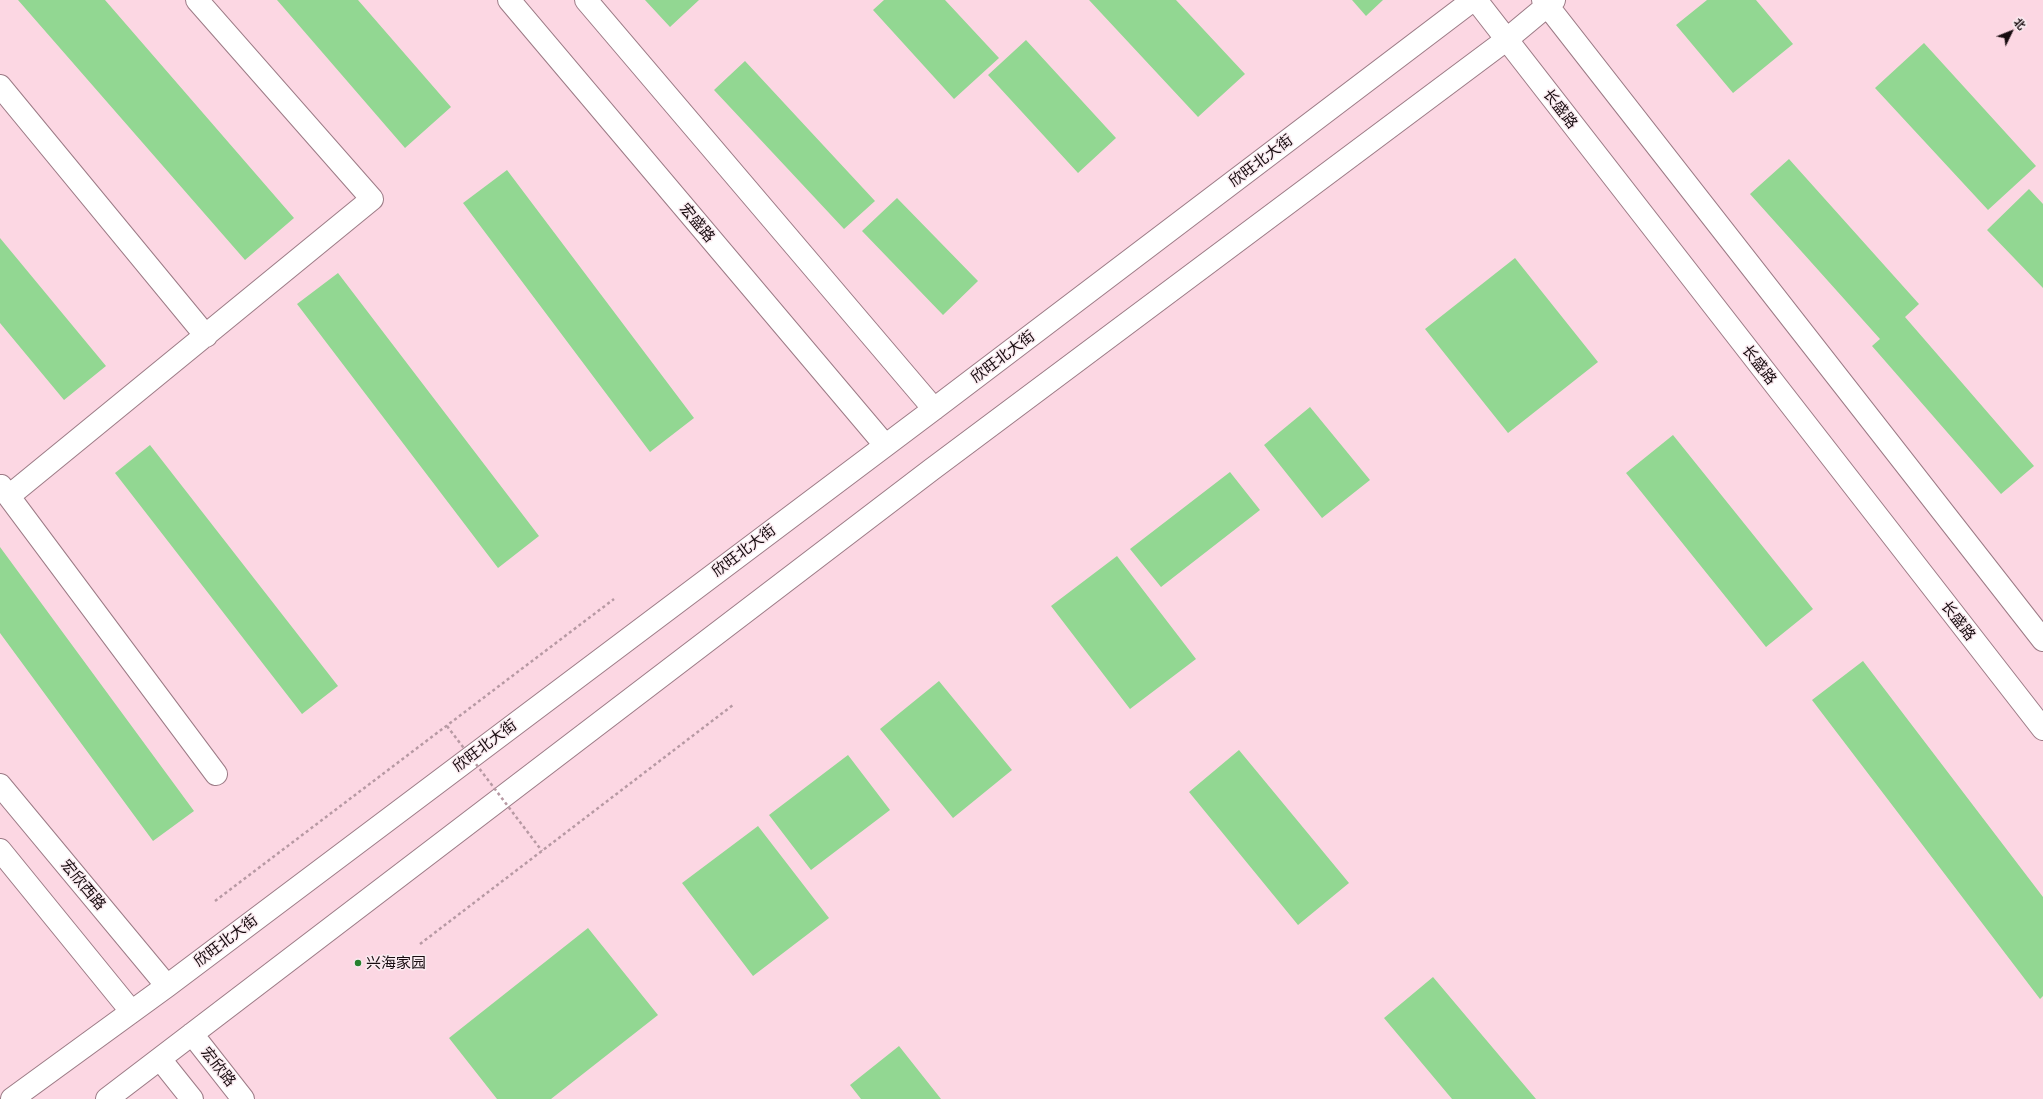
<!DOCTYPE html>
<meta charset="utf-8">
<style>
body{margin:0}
#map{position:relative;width:2043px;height:1099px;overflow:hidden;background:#fcd7e3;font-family:Mulish,"Noto Sans SC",sans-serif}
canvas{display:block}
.north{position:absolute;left:1991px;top:12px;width:40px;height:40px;-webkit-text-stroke:3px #faebf0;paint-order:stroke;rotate:47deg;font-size:11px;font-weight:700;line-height:16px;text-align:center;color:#170b0f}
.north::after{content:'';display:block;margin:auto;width:14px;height:18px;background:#170b0f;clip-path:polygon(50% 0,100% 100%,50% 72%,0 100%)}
</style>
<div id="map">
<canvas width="2043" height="1099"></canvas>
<div class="north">北</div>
</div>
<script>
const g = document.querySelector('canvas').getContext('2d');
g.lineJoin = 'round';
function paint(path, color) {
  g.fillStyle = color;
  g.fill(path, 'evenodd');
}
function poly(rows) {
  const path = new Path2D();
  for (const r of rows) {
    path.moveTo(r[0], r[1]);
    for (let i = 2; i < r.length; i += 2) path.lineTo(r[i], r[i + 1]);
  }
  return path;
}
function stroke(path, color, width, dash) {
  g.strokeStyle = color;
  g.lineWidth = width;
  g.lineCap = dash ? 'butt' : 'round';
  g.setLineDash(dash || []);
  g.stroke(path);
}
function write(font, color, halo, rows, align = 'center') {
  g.font = font + ' Mulish,"Noto Sans SC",sans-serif';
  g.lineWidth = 3;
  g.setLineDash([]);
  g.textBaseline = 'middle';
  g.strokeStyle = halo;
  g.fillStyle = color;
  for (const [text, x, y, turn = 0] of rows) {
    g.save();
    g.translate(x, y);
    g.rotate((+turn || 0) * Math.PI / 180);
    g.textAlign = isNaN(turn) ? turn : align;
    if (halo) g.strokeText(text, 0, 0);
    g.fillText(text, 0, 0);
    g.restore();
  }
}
paint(poly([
 [18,0,105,0,294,218,245,260],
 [277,0,358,0,451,107,405,148],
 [645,0,699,0,670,27],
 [884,0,945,0,999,58,954,99,873,10],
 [1089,0,1176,0,1245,74,1198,117],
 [1352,0,1383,0,1366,16],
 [1707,0,1756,0,1793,44,1733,93,1676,25],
 [1026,40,1116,138,1078,173,988,75],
 [1924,43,2036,166,1988,210,1875,88],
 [745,61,875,201,844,229,714,90],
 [1789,159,1919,304,1905,317,2034,466,2001,494,1872,346,1880,339,1750,194],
 [507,170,694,418,650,452,463,203],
 [2029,189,2043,204,2043,288,1987,230],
 [897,198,978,281,943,315,862,231],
 [0,238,106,366,64,400,0,323],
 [1515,258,1598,362,1508,433,1425,329],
 [338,273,539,536,498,568,297,304],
 [1310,407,1370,480,1322,518,1264,445],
 [1673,435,1813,609,1766,647,1626,473],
 [150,445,338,686,302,714,115,473],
 [1230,472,1260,510,1161,587,1130,549],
 [0,547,194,811,153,841,0,633],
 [1117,556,1196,659,1130,709,1051,606],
 [1863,661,2043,897,2043,996,2040,999,1812,700],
 [939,681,1012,770,953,818,880,729],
 [1239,750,1349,883,1298,925,1189,792],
 [848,755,890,810,811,870,769,815],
 [758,826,829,918,753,976,682,883],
 [588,928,658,1015,551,1099,497,1099,449,1038],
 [1433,977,1536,1099,1452,1099,1384,1018],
 [899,1046,941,1099,861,1099,850,1085]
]), '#92d792');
const street = poly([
 [0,86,206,336],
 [1,486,216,774],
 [9,496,372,199,197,0]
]);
const secondary = poly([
 [509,0,885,445],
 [586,0,934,409],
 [1476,0,2043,729],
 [1543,0,2043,640],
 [0,785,167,986],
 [0,850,131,1011],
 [192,1034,243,1099],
 [160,1059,192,1099],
 [12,1099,167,986,934,409,1473,0],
 [107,1099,931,470,1506,40,1554,0]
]);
stroke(street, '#9c7b86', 24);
stroke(secondary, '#9c7b86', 24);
stroke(poly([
 [215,901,614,599],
 [420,944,733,705]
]), '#b799a3', 2.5, [3, 3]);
stroke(street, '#fff', 22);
stroke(secondary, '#fff', 22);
stroke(poly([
 [447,726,542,851]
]), '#b799a3', 2.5, [3, 3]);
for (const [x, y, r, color] of [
 [358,963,4,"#27802e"]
]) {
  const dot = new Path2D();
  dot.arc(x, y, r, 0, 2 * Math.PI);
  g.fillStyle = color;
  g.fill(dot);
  stroke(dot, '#faebf0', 1.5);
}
write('15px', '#170b0f', '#faebf0', [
 ["长盛路",1560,109,52],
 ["欣旺北大街",1261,161,-37],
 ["宏盛路",697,223,50],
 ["欣旺北大街",1003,357,-37],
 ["长盛路",1759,365,52],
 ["欣旺北大街",744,551,-37],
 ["长盛路",1958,621,52],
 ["欣旺北大街",485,746,-37],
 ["宏欣西路",83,885,50],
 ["欣旺北大街",226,941,-37],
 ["宏欣路",218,1067,51]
]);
write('15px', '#170b0f', '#faebf0', [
 ["兴海家园",366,963]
], 'left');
</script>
